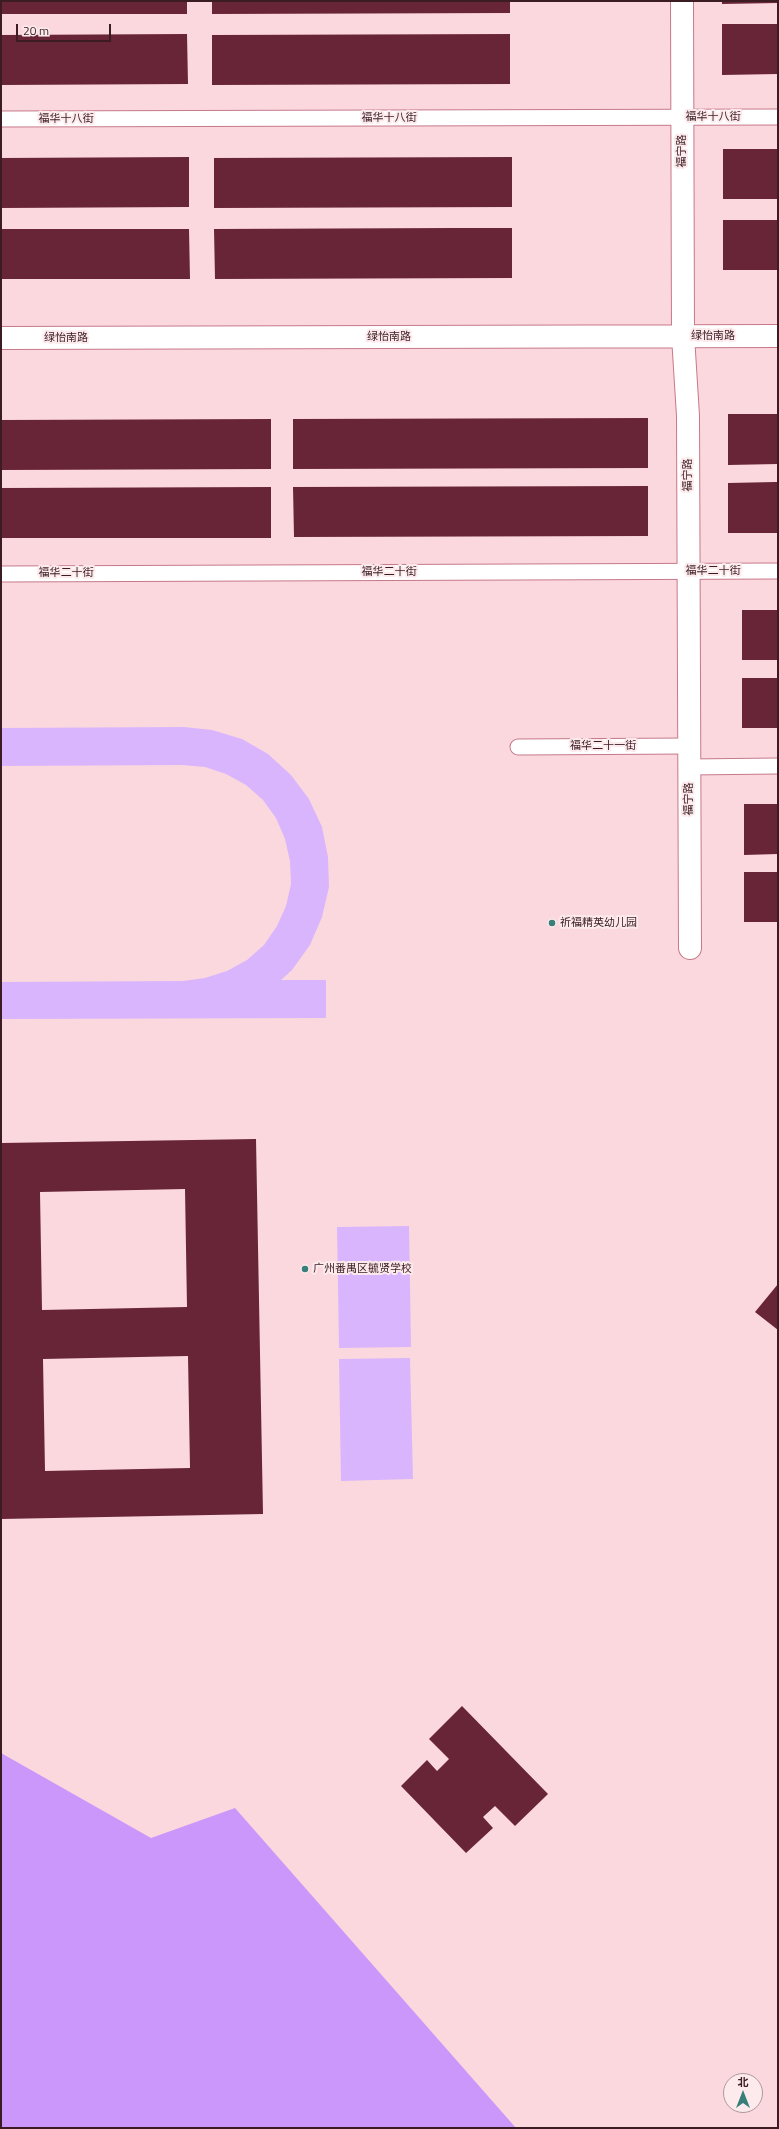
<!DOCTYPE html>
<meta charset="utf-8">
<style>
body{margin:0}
#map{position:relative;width:779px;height:2129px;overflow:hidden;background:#fbd8de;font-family:"Titillium Web","Noto Sans SC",sans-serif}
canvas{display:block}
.frame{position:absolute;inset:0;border:2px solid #3a1c22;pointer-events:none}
.north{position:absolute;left:723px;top:2073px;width:40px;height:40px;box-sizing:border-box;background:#fceaed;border:1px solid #ae989c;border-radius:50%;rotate:0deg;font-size:11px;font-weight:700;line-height:16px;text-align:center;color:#3a1c22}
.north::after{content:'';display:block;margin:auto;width:14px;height:18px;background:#387f79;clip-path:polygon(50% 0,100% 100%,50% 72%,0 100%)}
.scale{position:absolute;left:16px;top:24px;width:95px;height:18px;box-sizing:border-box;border:2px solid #3a1c22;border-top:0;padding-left:5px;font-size:12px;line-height:14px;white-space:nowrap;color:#3a1c22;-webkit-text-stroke:3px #fceaed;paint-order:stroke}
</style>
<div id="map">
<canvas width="779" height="2129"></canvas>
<div class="frame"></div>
<div class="north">北</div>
<div class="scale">20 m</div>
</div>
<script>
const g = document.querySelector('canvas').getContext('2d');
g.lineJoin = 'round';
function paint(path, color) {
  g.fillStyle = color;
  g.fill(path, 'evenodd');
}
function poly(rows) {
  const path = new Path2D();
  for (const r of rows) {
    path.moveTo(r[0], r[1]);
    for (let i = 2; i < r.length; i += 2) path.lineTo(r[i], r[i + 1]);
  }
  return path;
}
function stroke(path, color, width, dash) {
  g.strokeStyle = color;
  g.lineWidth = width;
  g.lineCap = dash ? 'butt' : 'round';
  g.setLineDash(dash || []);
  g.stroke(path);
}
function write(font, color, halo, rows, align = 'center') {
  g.font = font + ' "Titillium Web","Noto Sans SC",sans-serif';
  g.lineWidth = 4;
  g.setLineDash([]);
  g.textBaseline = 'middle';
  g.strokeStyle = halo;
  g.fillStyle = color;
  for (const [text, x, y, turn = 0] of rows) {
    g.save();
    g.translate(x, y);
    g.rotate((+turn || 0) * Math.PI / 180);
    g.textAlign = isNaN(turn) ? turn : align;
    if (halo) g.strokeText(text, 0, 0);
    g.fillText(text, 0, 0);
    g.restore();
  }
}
paint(poly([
 [184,727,212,730,242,739,268,754,291,775,309,799,322,827,328,857,329,887,322,917,310,945,292,970,281,980,326,980,326,1018,1,1019,1,982,183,981,205,978,227,971,247,960,264,945,277,926,286,906,291,884,290,861,285,839,276,818,263,800,246,785,226,774,205,767,182,765,1,766,1,728],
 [409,1226,411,1347,339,1348,337,1227],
 [410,1358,413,1479,341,1481,339,1359]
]), '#d9b5fd');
paint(poly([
 [1,1753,151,1838,235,1808,516,2128,1,2128]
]), '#cb97fb');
paint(poly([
 [1,1,187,1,187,14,1,14],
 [212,1,510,1,510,13,212,14],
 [722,1,778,1,778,3,722,4],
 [722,24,778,24,778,74,722,75],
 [187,34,188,84,1,85,1,35],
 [510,34,510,84,212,85,212,35],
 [723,149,778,149,778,199,723,199],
 [189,157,189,207,1,208,1,158],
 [512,157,512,207,214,208,214,158],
 [723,220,778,220,778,270,723,270],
 [453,228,512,228,512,278,215,279,214,229],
 [1,229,189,229,190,279,1,279],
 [728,414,778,414,778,464,728,465],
 [648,418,648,468,293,469,293,419],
 [271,419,271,469,1,470,1,420],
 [775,482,778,482,778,533,728,533,728,483],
 [648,486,648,536,294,537,293,487],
 [271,487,271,538,1,538,1,488],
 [742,610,778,610,778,660,742,660],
 [742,678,778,678,778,728,742,728],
 [744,804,778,804,778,854,744,855],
 [744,872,778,872,778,922,744,922],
 [256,1139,263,1514,1,1519,1,1143],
 [185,1189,187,1307,42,1310,40,1192],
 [188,1356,190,1468,45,1471,43,1359],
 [778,1284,778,1330,755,1312],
 [462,1706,548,1794,515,1826,495,1806,483,1817,493,1828,466,1853,401,1786,427,1760,437,1771,449,1759,429,1739]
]), '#682537');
const service = poly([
 [1,119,778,117],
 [1,574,778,571],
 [518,747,689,746],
 [689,767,778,766]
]);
const minor = poly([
 [682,1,683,336,688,416,690,948],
 [1,338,778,336]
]);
stroke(service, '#c67989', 17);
stroke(minor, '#c67989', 24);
stroke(service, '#fff', 15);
stroke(minor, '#fff', 22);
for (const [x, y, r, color] of [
 [552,923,4,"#387f79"],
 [305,1269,4,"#387f79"]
]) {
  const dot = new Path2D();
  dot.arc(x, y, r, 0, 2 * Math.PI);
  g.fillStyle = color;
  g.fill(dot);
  stroke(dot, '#fceaed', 1.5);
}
write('11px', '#3a1c22', '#fceaed', [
 ["福华十八街",713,117],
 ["福华十八街",389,118],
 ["福华十八街",66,119],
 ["福宁路",682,151,-90],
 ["绿怡南路",713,336],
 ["绿怡南路",389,337],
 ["绿怡南路",66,338],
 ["福宁路",688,475,-90],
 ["福华二十街",713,571],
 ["福华二十街",389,572],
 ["福华二十街",66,573],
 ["福华二十一街",603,746],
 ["福宁路",689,799,-90]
]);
write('11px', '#3a1c22', '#fceaed', [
 ["祈福精英幼儿园",560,923],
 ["广州番禺区毓贤学校",313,1269]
], 'left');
</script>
